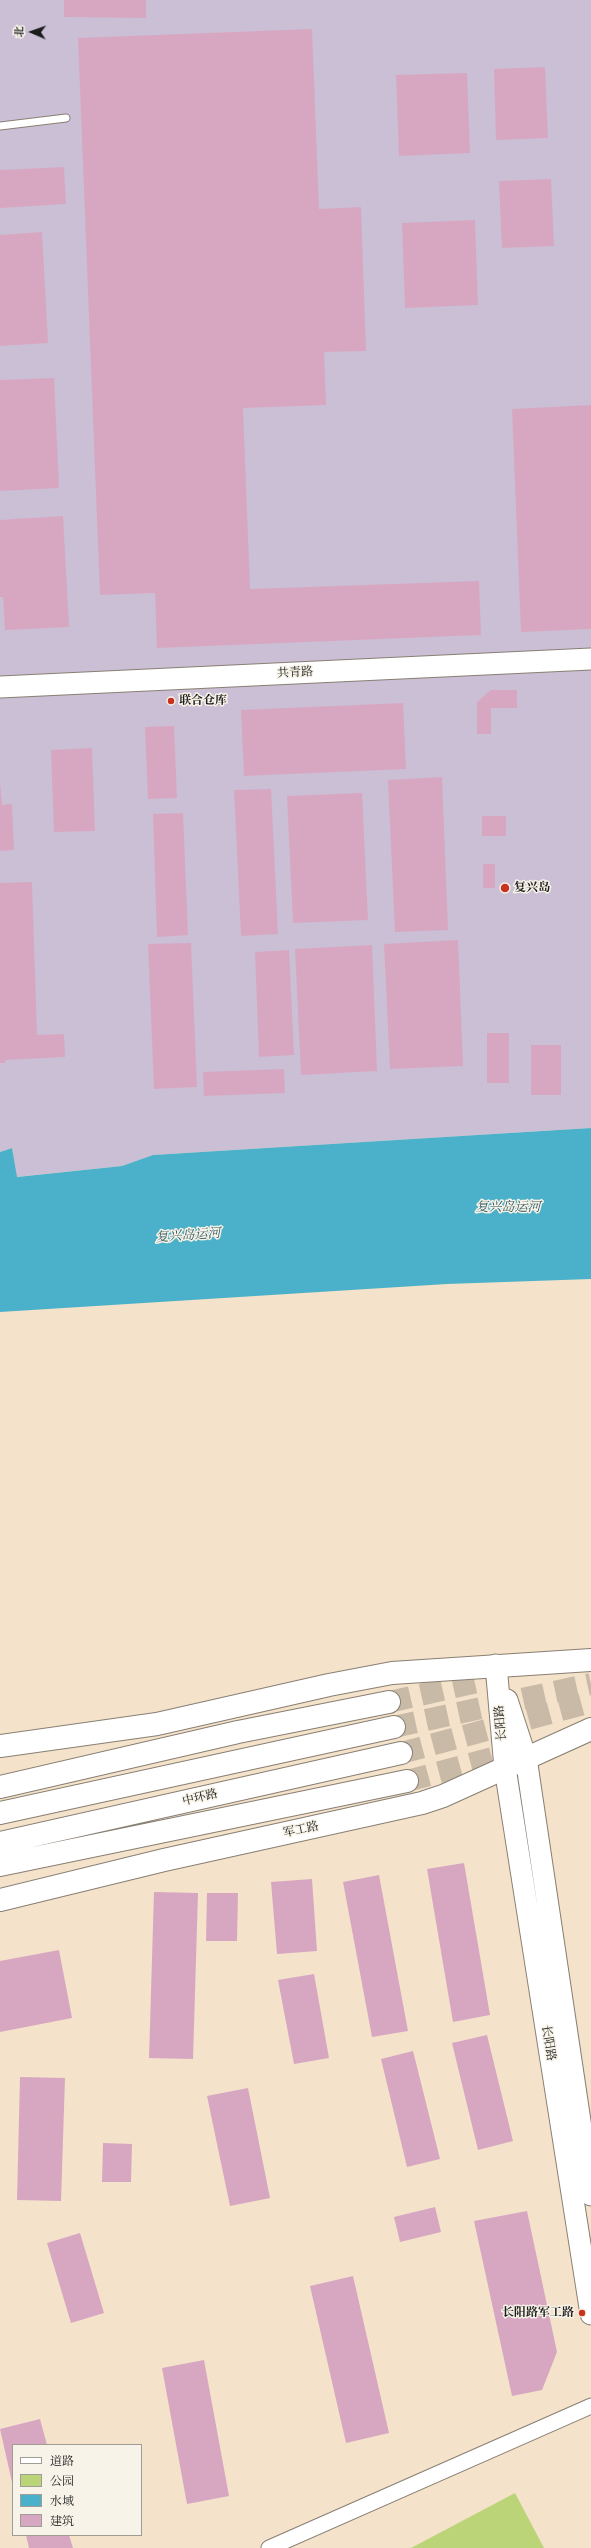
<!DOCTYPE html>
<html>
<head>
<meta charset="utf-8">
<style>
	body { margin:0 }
	#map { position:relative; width:591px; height:2548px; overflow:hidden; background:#f4e2ca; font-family:Alegreya,"Noto Serif SC",serif }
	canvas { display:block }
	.legend { position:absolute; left:12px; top:2444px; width:130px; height:92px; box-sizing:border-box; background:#f7f3e8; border:1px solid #9f9d96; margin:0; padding:5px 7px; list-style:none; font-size:12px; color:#1c1c1c }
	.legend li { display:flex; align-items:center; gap:8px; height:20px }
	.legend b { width:20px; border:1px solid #9f9d96 }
	.north { position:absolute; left:12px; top:12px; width:40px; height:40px; -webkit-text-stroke:3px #f7f3e8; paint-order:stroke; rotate:272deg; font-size:11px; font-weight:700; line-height:16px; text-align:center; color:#1c1c1c }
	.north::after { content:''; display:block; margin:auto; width:14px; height:18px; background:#1c1c1c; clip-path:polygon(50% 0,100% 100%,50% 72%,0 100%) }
</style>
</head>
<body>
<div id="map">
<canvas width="591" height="2548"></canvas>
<ul class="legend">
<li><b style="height:5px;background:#fff"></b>道路</li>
<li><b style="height:11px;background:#bcd478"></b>公园</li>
<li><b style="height:11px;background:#4bb1ca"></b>水域</li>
<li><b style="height:11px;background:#d7a7c2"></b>建筑</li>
</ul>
<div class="north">北</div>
</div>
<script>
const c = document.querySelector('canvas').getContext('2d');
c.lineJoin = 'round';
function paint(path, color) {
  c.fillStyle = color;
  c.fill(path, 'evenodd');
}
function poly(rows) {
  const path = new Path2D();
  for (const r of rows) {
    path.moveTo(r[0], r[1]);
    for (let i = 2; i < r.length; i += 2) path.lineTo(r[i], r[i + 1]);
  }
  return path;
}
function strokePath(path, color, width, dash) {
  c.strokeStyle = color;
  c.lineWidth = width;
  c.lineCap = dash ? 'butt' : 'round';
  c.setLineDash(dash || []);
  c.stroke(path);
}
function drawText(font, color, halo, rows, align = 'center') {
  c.font = font + ' Alegreya,"Noto Serif SC",serif';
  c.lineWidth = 3;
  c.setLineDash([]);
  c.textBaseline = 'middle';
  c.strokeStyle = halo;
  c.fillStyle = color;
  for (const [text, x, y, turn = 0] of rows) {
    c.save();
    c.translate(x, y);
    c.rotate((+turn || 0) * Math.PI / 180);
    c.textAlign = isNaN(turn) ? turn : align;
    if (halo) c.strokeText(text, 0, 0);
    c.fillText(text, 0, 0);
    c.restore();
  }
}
paint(poly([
	[0,0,591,0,591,1128,153,1155,122,1166,16,1177,12,1148,0,1152]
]), '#cbbfd5');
paint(poly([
	[515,2493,544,2548,411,2548]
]), '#bcd478');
paint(poly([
	[591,1128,591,1279,447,1284,0,1312,0,1152,12,1148,17,1177,122,1166,153,1155]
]), '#4bb1ca');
paint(poly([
	[64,0,146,0,146,18,64,17],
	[312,29,319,209,361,207,366,351,324,352,326,405,243,408,250,589,479,581,481,635,157,648,155,593,100,595,78,38],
	[545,67,548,138,496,140,494,69],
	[467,73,470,153,399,156,396,75],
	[64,167,66,204,0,208,0,170],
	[551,179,554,246,502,248,499,181],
	[475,220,478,305,405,308,402,223],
	[42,232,48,343,0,346,0,235],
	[54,378,59,488,0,491,0,380],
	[591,405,591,629,521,632,512,409],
	[63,516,69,627,5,630,3,597,0,597,0,520],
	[491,690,517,690,517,708,491,708,491,734,477,734,477,702],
	[403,703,406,769,244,776,241,710],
	[174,726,177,798,148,799,145,727],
	[92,748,95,831,54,832,51,750],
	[442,777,448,930,395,932,388,780],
	[0,782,2,805,12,804,14,850,0,851],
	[271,789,278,934,241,936,234,790],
	[362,793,368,920,293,923,287,796],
	[183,813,188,935,157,937,153,814],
	[482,816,506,816,506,836,482,836],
	[483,864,495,864,495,888,483,888],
	[32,882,37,1035,64,1034,65,1057,5,1060,5,1063,0,1063,0,883],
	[458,940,463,1066,390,1069,384,944],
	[191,943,197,1087,154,1089,148,944],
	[372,945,377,1071,301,1075,295,949],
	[289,950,294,1055,259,1057,255,952],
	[487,1033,509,1033,509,1083,487,1083],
	[531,1045,561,1045,561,1095,531,1095],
	[284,1069,285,1093,204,1096,203,1072],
	[464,1863,490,2015,453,2022,427,1869],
	[379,1875,408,2031,372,2037,343,1882],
	[312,1879,317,1951,277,1954,271,1882],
	[154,1892,198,1893,193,2059,149,2058],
	[207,1893,238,1893,237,1941,206,1941],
	[59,1950,72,2018,0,2032,0,1961],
	[314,1974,329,2058,294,2064,278,1980],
	[487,2035,513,2141,478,2150,452,2043],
	[413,2051,440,2159,407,2167,381,2059],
	[20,2077,65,2078,61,2201,17,2200],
	[248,2088,270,2198,230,2206,207,2096],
	[103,2143,132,2144,131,2182,102,2182],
	[435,2207,441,2232,400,2242,394,2217],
	[527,2211,557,2352,542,2390,512,2396,474,2221],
	[80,2233,104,2313,71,2323,47,2243],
	[353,2276,389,2433,346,2443,310,2286],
	[204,2360,229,2496,187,2504,162,2368],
	[40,2419,47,2445,13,2445,12,2482,0,2429],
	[26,2535,69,2535,73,2548,29,2548]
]), '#d7a7c2');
strokePath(poly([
	[389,1702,516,1673],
	[394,1727,591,1684],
	[401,1753,591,1702],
	[407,1781,522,1750]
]), '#c9baa7', 22, [22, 11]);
const lane = poly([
	[0,126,66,118]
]);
const street = poly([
	[269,2548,591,2406]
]);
const secondary = poly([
	[0,687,591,659],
	[496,1665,505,1768,591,2314],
	[507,1700,526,1758,591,2195]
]);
const primary = poly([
	[0,1746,157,1724,329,1685,392,1673,591,1660],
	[0,1900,164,1860,422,1803,443,1796,591,1729]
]);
const highway = poly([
	[0,1787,238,1732,389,1702],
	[0,1813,394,1727],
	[0,1843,401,1753],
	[0,1865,407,1781]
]);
strokePath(lane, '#887f73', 9);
strokePath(street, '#887f73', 17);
strokePath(secondary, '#887f73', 23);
strokePath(primary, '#887f73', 24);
strokePath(highway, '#887f73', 24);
strokePath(lane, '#fff', 7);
strokePath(street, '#fff', 15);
strokePath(secondary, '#fff', 21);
strokePath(primary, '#fff', 22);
strokePath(highway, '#fff', 22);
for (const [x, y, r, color] of [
	[171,701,4,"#c8321e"],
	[505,888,5,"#c8321e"],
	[582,2313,4,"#c8321e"]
]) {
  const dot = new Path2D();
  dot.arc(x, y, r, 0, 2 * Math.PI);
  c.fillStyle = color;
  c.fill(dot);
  strokePath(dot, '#f7f3e8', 1.5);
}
drawText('12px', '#1c1c1c', '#f7f3e8', [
	["共青路",295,673,-3],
	["长阳路",501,1723,-95],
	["中环路",200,1798,-13],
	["军工路",301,1830,-12],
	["长阳路",548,2043,81]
]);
drawText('bold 12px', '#1c1c1c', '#f7f3e8', [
	["联合仓库",179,701],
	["复兴岛",514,888],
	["长阳路军工路",574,2313,"right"]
], 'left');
drawText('italic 13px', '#2f5862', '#f7f3e8', [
	["复兴岛运河",508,1208],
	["复兴岛运河",188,1236,-4]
]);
</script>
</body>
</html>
